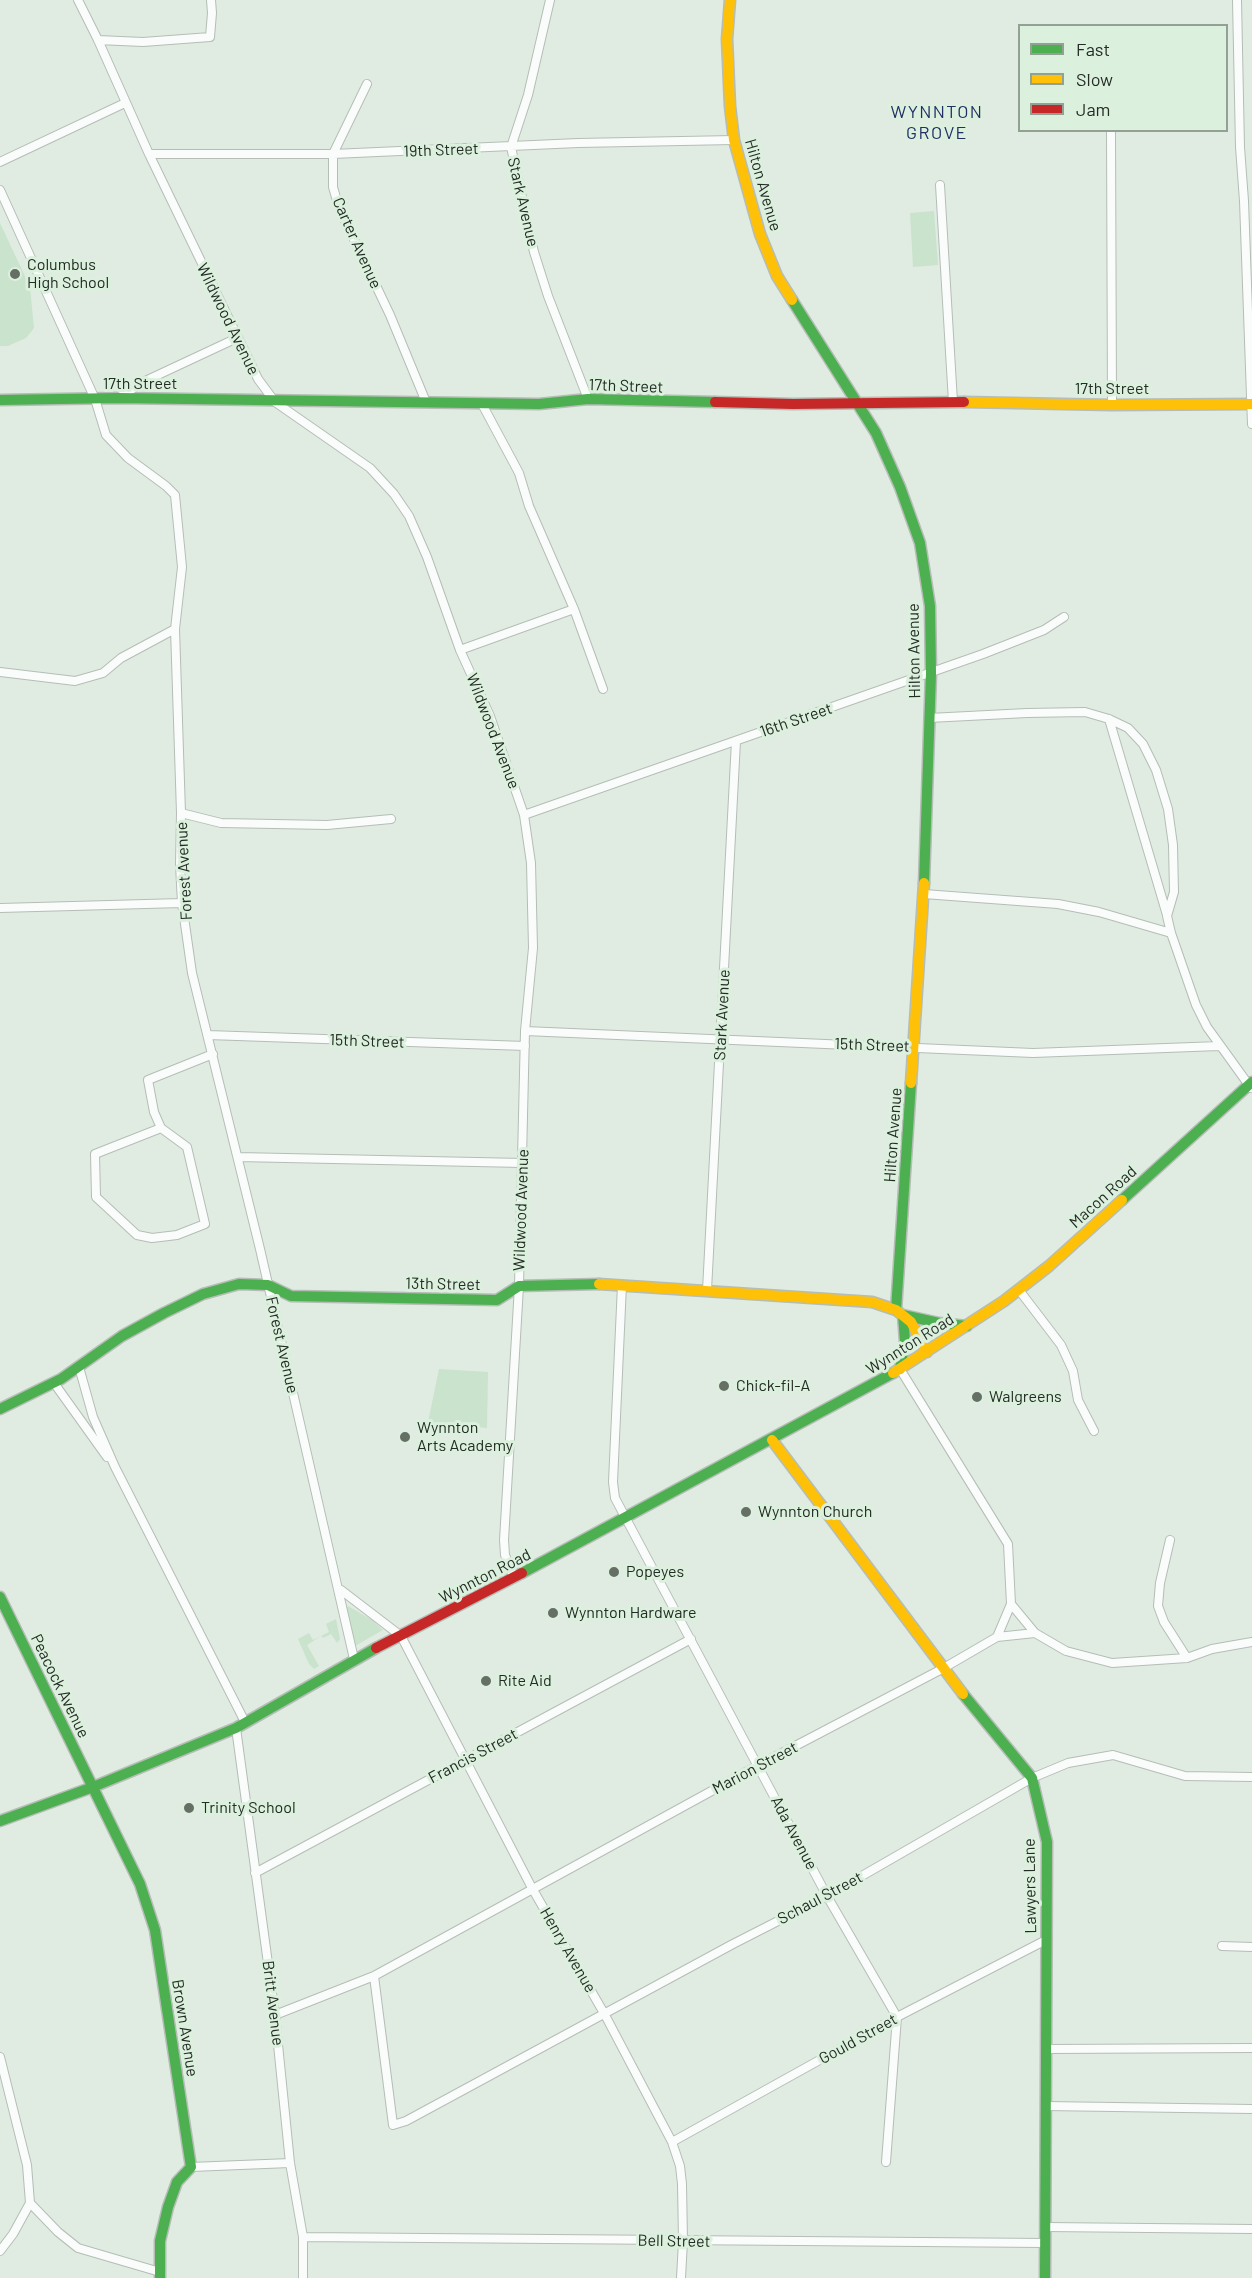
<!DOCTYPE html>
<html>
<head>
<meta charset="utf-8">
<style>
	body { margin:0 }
	#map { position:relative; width:1252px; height:2278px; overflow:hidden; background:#e0ece2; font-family:Barlow,sans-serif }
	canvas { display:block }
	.legend { position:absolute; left:1018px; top:24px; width:210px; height:108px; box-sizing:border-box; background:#dcf0de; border:2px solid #92a194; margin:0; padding:8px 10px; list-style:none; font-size:18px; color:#232b24 }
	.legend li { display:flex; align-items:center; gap:12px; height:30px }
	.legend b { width:30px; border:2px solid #92a194 }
</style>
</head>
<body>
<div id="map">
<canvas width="1252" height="2278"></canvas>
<ul class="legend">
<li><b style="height:8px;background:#4caf50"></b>Fast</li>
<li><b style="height:8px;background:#ffc107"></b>Slow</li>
<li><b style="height:8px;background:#c62828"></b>Jam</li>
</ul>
</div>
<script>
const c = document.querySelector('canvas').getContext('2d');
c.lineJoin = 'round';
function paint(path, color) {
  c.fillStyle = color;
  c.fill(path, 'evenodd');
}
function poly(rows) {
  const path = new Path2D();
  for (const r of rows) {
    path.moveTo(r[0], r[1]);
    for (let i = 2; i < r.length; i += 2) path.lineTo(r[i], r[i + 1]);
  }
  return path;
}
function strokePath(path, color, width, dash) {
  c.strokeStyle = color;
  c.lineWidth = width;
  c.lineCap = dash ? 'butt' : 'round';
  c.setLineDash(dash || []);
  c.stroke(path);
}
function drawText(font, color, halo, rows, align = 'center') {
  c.font = font + ' Barlow,sans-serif';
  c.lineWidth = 6;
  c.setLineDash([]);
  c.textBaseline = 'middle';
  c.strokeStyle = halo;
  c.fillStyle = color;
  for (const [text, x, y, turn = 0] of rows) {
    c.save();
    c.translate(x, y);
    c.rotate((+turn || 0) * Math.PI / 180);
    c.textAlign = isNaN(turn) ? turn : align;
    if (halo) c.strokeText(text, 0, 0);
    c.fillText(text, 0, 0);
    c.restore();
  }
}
paint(poly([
	[934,211,938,265,913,267,910,213],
	[0,223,30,287,34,328,26,338,8,346,0,346],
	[439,1369,488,1372,487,1428,428,1422],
	[348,1606,372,1620,383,1630,355,1646,346,1607],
	[336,1619,340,1639,337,1643,331,1634,323,1638,321,1636,307,1645,319,1666,314,1669,309,1664,298,1639,309,1633,313,1640,329,1632,326,1624]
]), '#c9e3cd');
const street = poly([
	[78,0,98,40,149,154,258,379,275,402,370,468,394,494,409,516,427,557,460,650,490,716,524,815,531,863,533,948,525,1031,519,1286,504,1540,505,1555,514,1578],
	[550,0,528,95,511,147,534,252,548,296,588,399],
	[1237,0,1240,147,1244,201,1252,424],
	[98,40,143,42,210,37,212,13,211,0],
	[367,84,333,154,333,187,339,208,390,315,426,402],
	[1111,130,1112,405],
	[149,154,333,154,578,143,734,140],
	[0,162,125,103],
	[940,185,953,402],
	[0,190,95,399,106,435,128,458,166,486,175,495,182,567,175,629,181,813,180,865,182,903,192,973,260,1249,354,1659],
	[118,398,145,381,237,338],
	[482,404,519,473,529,506,574,609,603,689],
	[460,650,574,609],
	[0,672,75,681,103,673,121,658,175,629],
	[929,718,1027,713,1085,712,1109,719,1128,728,1143,744,1156,770,1168,809,1173,845,1174,892,1167,916,1171,933,1196,1005,1207,1027,1251,1088],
	[1109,719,1167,915],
	[181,813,221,823,327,825,391,819],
	[524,815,983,654,1044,630,1064,617],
	[924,894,1058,904,1099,912,1171,933],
	[0,908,182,903],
	[525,1031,1033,1053,1219,1046],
	[208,1035,525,1046],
	[161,1128,187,1147,205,1224,177,1235,152,1238,137,1235,96,1197,95,1154,161,1128],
	[161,1128,154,1112,148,1080,213,1054],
	[238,1157,523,1163],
	[622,1285,613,1482,615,1498,827,1896,897,2017,886,2162],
	[707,1290,736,741],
	[1019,1290,1061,1345,1073,1371,1078,1400,1094,1431],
	[79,1367,93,1417,115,1467,245,1722],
	[900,1369,1008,1544,1011,1604,997,1637],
	[54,1383,107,1457],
	[1170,1540,1160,1583,1158,1606,1164,1622,1187,1658],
	[341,1590,401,1636,532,1888,605,2015,672,2142,680,2166,682,2184,683,2241,681,2278],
	[1011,1604,1035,1633],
	[236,1728,275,2015,290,2163,303,2237,303,2278],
	[255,1873,691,1639],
	[1222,1946,1252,1947],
	[374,1976,393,2125,406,2121,733,1944,827,1896,1032,1778,1068,1763,1113,1755,1185,1776,1252,1777],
	[275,2015,374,1976,759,1765,942,1669,997,1637,1035,1633,1066,1651,1112,1663,1187,1658,1212,1649,1252,1642],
	[1046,2049,1252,2048],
	[0,2057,27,2165,30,2203,13,2234,0,2251],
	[1045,2106,1252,2109],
	[672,2142,897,2017,1046,1940],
	[191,2167,290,2163],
	[30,2203,58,2232,78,2248,160,2272],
	[1045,2227,1252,2229],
	[303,2237,1045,2243]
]);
const fast = poly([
	[792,300,876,433,900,487,920,543,930,606,931,673,924,883],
	[0,400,118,398,539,404,588,399,715,402],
	[1122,1200,1252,1082],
	[896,1310,911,1083],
	[900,1369,905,1341,903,1315,939,1323,967,1326],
	[0,1409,61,1379,122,1336,164,1313,203,1294,239,1284,268,1285,291,1296,497,1300,519,1286,599,1284],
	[522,1573,893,1373],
	[0,1597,140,1884,155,1930,191,2167,177,2182,168,2207,160,2241,160,2278],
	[963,1694,1032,1778,1047,1842,1045,2278],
	[0,1821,93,1787,236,1728,376,1648]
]);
const slow = poly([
	[730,0,727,39,730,106,734,140,760,234,777,276,792,300],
	[964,402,1112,405,1252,404],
	[911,1083,924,883],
	[599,1284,872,1302,896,1310,911,1322,927,1352],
	[893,1373,1004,1301,1049,1266,1122,1200],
	[772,1440,963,1694]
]);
const jam = poly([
	[715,402,793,404,964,402],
	[376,1648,522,1573]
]);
strokePath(street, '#b5bdb6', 10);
strokePath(fast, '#b5bdb6', 13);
strokePath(slow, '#b5bdb6', 13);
strokePath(jam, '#b5bdb6', 13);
strokePath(street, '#fafcfb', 8);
strokePath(fast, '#4caf50', 10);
strokePath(slow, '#ffc107', 10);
strokePath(jam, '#c62828', 10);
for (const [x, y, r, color] of [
	[15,274,6,"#656f66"],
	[724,1386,6,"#656f66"],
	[977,1397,6,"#656f66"],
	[405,1437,6,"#656f66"],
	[746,1512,6,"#656f66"],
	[614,1572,6,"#656f66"],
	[553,1613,6,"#656f66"],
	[486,1681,6,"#656f66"],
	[189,1808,6,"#656f66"]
]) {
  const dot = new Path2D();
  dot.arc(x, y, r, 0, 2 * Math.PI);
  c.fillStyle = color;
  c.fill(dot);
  strokePath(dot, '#dcf0de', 2);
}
drawText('16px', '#232b24', '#dcf0de', [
	["19th Street",441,150,-2],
	["Hilton Avenue",763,185,74],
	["Stark Avenue",523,202,77],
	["Carter Avenue",357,243,66],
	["Wildwood Avenue",228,319,64],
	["17th Street",140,384],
	["17th Street",626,386,2],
	["17th Street",1112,389],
	["Hilton Avenue",914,651,-91],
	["16th Street",796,720,-19],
	["Wildwood Avenue",493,731,69],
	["Forest Avenue",184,871,-93],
	["Stark Avenue",722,1015,-87],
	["15th Street",367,1041,2],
	["15th Street",872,1045,2],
	["Hilton Avenue",893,1135,-86],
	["Macon Road",1103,1197,-42],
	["Wildwood Avenue",521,1210,-88],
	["13th Street",443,1284,1],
	["Wynnton Road",910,1344,-32],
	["Forest Avenue",282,1345,77],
	["Wynnton Road",485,1576,-27],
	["Peacock Avenue",60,1686,64],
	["Francis Street",473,1756,-28],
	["Marion Street",755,1768,-28],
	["Ada Avenue",794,1833,62],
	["Lawyers Lane",1030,1886,-91],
	["Schaul Street",820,1898,-28],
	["Henry Avenue",568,1950,60],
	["Britt Avenue",273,2003,83],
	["Brown Avenue",185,2028,81],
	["Gould Street",858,2039,-29],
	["Bell Street",674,2241,1]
]);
drawText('16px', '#232b24', '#dcf0de', [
	["Columbus",27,265],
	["High School",27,283],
	["Chick-fil-A",736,1386],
	["Walgreens",989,1397],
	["Wynnton",417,1428],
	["Arts Academy",417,1446],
	["Wynnton Church",758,1512],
	["Popeyes",626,1572],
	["Wynnton Hardware",565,1613],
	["Rite Aid",498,1681],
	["Trinity School",201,1808]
], 'left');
c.letterSpacing = '1.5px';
drawText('18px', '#242d66', '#dcf0de', [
	["WYNNTON",937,112],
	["GROVE",937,133]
]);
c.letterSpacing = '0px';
</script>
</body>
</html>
